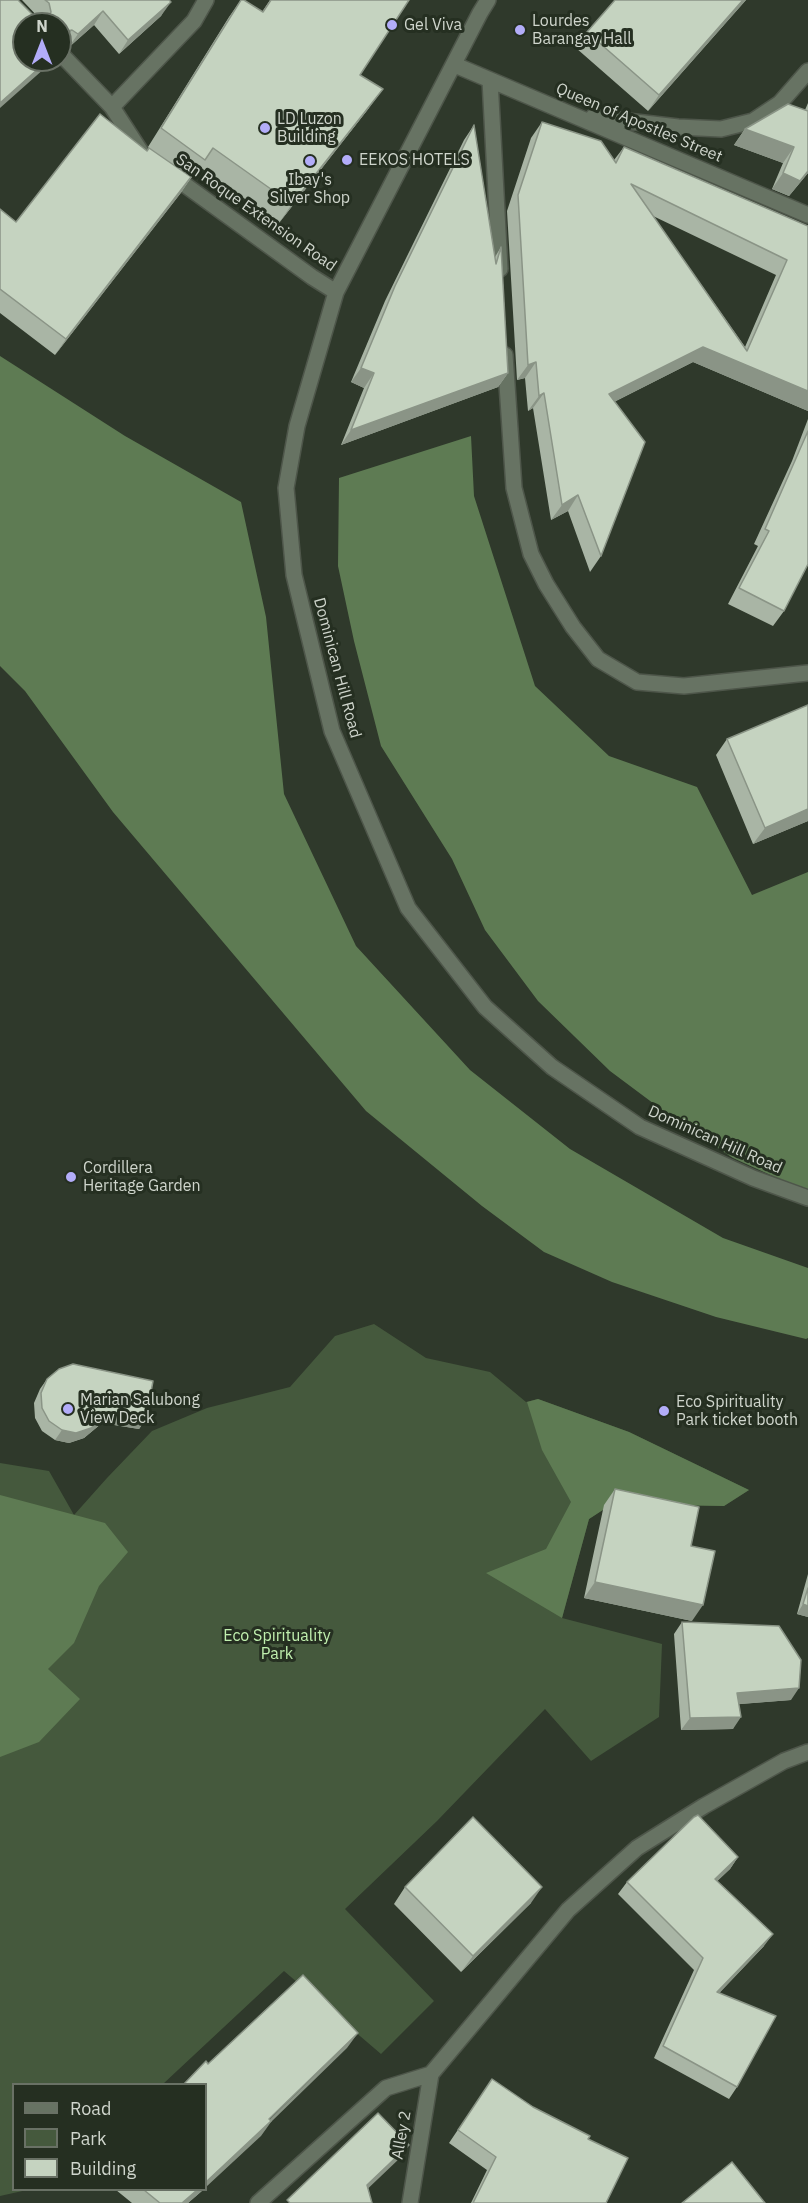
<!DOCTYPE html>
<html>
<head>
<meta charset="utf-8">
<style>
	body { margin:0 }
	#map { position:relative; width:808px; height:2203px; overflow:hidden; background:#2f392b; font-family:"IBM Plex Sans",sans-serif }
	canvas { display:block }
	.legend { position:absolute; left:12px; top:2083px; width:195px; height:108px; box-sizing:border-box; background:#252f21; border:2px solid #697165; margin:0; padding:8px 10px; list-style:none; font-size:18px; color:#cfd5cc }
	.legend li { display:flex; align-items:center; gap:12px; height:30px }
	.legend b { width:30px; border:2px solid #697165 }
	.north { position:absolute; left:12px; top:12px; width:60px; height:60px; box-sizing:border-box; background:#252f21; border:2px solid #697165; border-radius:50%; rotate:0deg; font-size:16px; font-weight:700; line-height:24px; text-align:center; color:#cfd5cc }
	.north::after { content:''; display:block; margin:auto; width:21px; height:27px; background:#b3adf9; clip-path:polygon(50% 0,100% 100%,50% 72%,0 100%) }
</style>
</head>
<body>
<div id="map">
<canvas width="808" height="2203"></canvas>
<ul class="legend">
<li><b style="height:8px;background:#677363"></b>Road</li>
<li><b style="height:16px;background:#45593d"></b>Park</li>
<li><b style="height:16px;background:#c5d3c0"></b>Building</li>
</ul>
<div class="north">N</div>
</div>
<script>
const c = document.querySelector('canvas').getContext('2d');
c.lineJoin = 'round';
function paint(path, color) {
  c.fillStyle = color;
  c.fill(path, 'evenodd');
}
function poly(rows) {
  const path = new Path2D();
  for (const r of rows) {
    path.moveTo(r[0], r[1]);
    for (let i = 2; i < r.length; i += 2) path.lineTo(r[i], r[i + 1]);
  }
  return path;
}
function strokePath(path, color, width, dash) {
  c.strokeStyle = color;
  c.lineWidth = width;
  c.lineCap = dash ? 'butt' : 'round';
  c.setLineDash(dash || []);
  c.stroke(path);
}
function drawText(font, color, halo, rows, align = 'center') {
  c.font = font + ' "IBM Plex Sans",sans-serif';
  c.lineWidth = 6;
  c.setLineDash([]);
  c.textBaseline = 'middle';
  c.strokeStyle = halo;
  c.fillStyle = color;
  for (const [text, x, y, turn = 0] of rows) {
    c.save();
    c.translate(x, y);
    c.rotate((+turn || 0) * Math.PI / 180);
    c.textAlign = isNaN(turn) ? turn : align;
    if (halo) c.strokeText(text, 0, 0);
    c.fillText(text, 0, 0);
    c.restore();
  }
}
paint(poly([
	[374,1324,426,1358,490,1372,526,1402,538,1399,629,1432,749,1490,724,1506,612,1504,589,1519,562,1618,662,1644,659,1717,591,1761,545,1709,437,1821,345,1909,434,2001,381,2054,284,1971,163,2084,14,2084,14,2190,27,2190,0,2196,0,1463,49,1471,74,1515,107,1478,152,1431,207,1408,290,1387,335,1336]
]), '#45593d');
paint(poly([
	[0,356,125,436,241,502,266,617,284,794,356,946,470,1070,570,1149,723,1238,808,1268,808,1338,806,1339,716,1317,612,1282,544,1252,482,1206,366,1111,113,812,25,691,0,666],
	[471,436,474,496,535,686,609,756,697,787,752,895,808,872,808,1190,788,1183,733,1158,681,1124,610,1071,538,1001,485,930,452,859,381,746,354,641,338,566,339,478],
	[538,1399,629,1432,749,1490,724,1506,612,1504,589,1519,562,1618,486,1573,546,1549,571,1502,542,1450,527,1402],
	[0,1495,105,1523,128,1552,99,1586,74,1643,48,1669,80,1699,39,1742,0,1757]
]), '#5e7b53');
const minor = poly([
	[488,0,480,13,336,292,297,426,286,488,294,575,332,731,408,908,485,1007,552,1067,640,1127,753,1178,808,1198],
	[60,53,112,107,143,155],
	[455,65,808,215],
	[490,80,500,269],
	[112,107,194,21,206,0],
	[593,117,678,127,721,129,753,121,780,103,808,71],
	[170,174,312,277,336,292],
	[505,355,514,488,531,554,546,584,573,627,598,659,637,682,684,686,808,673],
	[258,2203,386,2088,431,2074,568,1910,637,1848,704,1806,784,1761,808,1752],
	[410,2203,431,2074]
]);
strokePath(minor, '#4e564a', 18);
strokePath(minor, '#677363', 15);
paint(poly([
	[22,0,169,0,161,16,119,54,94,25,68,48,62,44,63,47,60,51,60,24,24,24,35,17,39,18],
	[241,0,262,12,270,0,409,0,360,75,369,108,279,223,200,167,191,178,180,194,55,355,0,313,0,209,16,222,147,151,149,148,148,147,229,17],
	[615,0,746,0,648,111,576,48,587,32],
	[808,103,808,173,789,196,772,189,783,163,734,145,745,129,805,110],
	[542,122,614,160,624,147,808,226,808,411,693,362,614,402,601,556,590,572,568,511,551,520,533,408,528,411,525,378,517,380,507,211,531,138],
	[653,216,776,275,745,347],
	[474,125,495,257,501,247,508,373,498,387,341,445,364,388,351,382,385,301,464,140],
	[808,419,808,564,784,611,773,626,728,604,758,546,754,544,792,461],
	[727,739,808,821,753,844,716,755],
	[47,1379,146,1419,139,1429,102,1423,84,1438,69,1443,55,1440,42,1431,35,1418,34,1403,40,1389],
	[615,1489,692,1621,584,1598,604,1505],
	[808,1574,808,1617,797,1614],
	[682,1622,791,1700,739,1704,733,1729,681,1730,674,1634],
	[738,1857,730,1869,717,1881,764,1946,720,1992,737,2087,729,2099,654,2058,694,1970,618,1894,627,1882],
	[405,1887,531,1903,461,1972,394,1904],
	[492,2079,533,2107,588,2139,606,2203,471,2203,487,2170,449,2143],
	[116,2190,203,2190,188,2203,132,2203]
]), '#a9b5a5');
paint(poly([
	[743,0,746,0,648,111,659,95],
	[171,2,161,16,119,54,128,40],
	[103,11,94,25,68,48,78,34],
	[72,30,62,44,60,44,60,37,63,32],
	[48,60,54,60,0,108,0,103],
	[383,89,369,108,279,223,292,204],
	[745,129,794,147,783,163,734,145],
	[808,171,808,173,789,196,772,189,783,173],
	[191,177,180,194,55,355,66,339],
	[703,347,808,391,808,411,693,362,598,410,609,394],
	[536,362,525,378,517,380,528,365],
	[361,368,374,373,364,388,351,382],
	[508,373,498,387,341,445,351,430],
	[544,393,533,408,528,411,539,396],
	[578,495,568,511,551,520,562,505],
	[808,809,808,821,753,844,765,828],
	[109,1413,146,1419,139,1429,102,1423,84,1438,69,1443,55,1440,62,1430],
	[595,1582,703,1605,692,1621,584,1598],
	[803,1604,808,1606,808,1617,797,1614],
	[799,1688,791,1700,729,1705,737,1693],
	[741,1717,733,1729,681,1730,690,1718],
	[738,1857,730,1869,707,1891,715,1879],
	[542,1887,531,1903,461,1972,473,1956],
	[773,1934,764,1946,709,2004,717,1992],
	[358,2033,347,2048,271,2122,261,2136,206,2187,206,2182],
	[409,2145,400,2158,357,2199,367,2185],
	[197,2190,203,2190,188,2203,182,2203]
]), '#8a9486');
const building = poly([
	[0,0,18,0,35,17,44,20,48,17,51,12,49,3,45,0,169,0,171,2,128,40,103,11,78,34,72,30,63,32,60,41,63,47,60,50,60,24,24,24,24,60,48,60,0,103,0,0],
	[241,0,244,0,263,12,271,0,409,0,360,75,383,89,292,204,213,148,205,160,161,128,241,0],
	[615,0,743,0,659,95,587,32,615,0],
	[788,104,808,111,808,171,800,181,783,173,794,147,745,129,788,104],
	[100,114,147,151,149,148,191,177,66,339,0,289,0,209,16,222,100,114],
	[542,122,601,141,616,163,624,147,808,226,808,391,703,347,609,394,645,442,601,556,578,495,562,505,544,393,539,396,536,362,528,365,518,195,542,122],
	[631,184,787,260,747,351,631,184],
	[474,125,496,264,501,247,508,373,351,430,374,373,361,368,395,286,474,125],
	[808,431,808,564,784,611,739,588,769,531,765,529,808,431],
	[808,705,808,809,765,828,727,739,808,705],
	[73,1364,153,1381,146,1419,109,1413,91,1428,76,1433,62,1430,49,1421,42,1408,41,1393,47,1379,59,1369,73,1364],
	[615,1489,699,1507,691,1546,715,1551,703,1605,595,1582,615,1489],
	[808,1588,808,1606,803,1604,808,1588],
	[682,1622,779,1626,801,1660,799,1688,737,1693,741,1717,690,1718,682,1622],
	[698,1815,738,1857,715,1879,773,1934,717,1992,776,2016,737,2087,663,2046,703,1958,627,1882,694,1817,698,1815],
	[473,1817,542,1887,473,1956,405,1887,473,1817],
	[303,1975,358,2033,269,2119,271,2121,206,2182,206,2085,183,2085,206,2061,208,2064,303,1975],
	[492,2079,533,2107,590,2136,588,2139,628,2158,606,2203,473,2203,496,2157,458,2130,492,2079],
	[378,2113,409,2145,367,2185,372,2203,290,2203,287,2200,378,2113],
	[732,2162,765,2203,682,2203,732,2162],
	[144,2190,197,2190,182,2203,160,2203,144,2190]
]);
paint(building, '#c5d3c0');
strokePath(building, '#8a9486', 1.5);
for (const [x, y, r, color] of [
	[392,25,6,"#b3adf9"],
	[520,30,6,"#b3adf9"],
	[265,128,6,"#b3adf9"],
	[347,160,6,"#b3adf9"],
	[310,161,6,"#b3adf9"],
	[71,1177,6,"#b3adf9"],
	[68,1409,6,"#b3adf9"],
	[664,1411,6,"#b3adf9"]
]) {
  const dot = new Path2D();
  dot.arc(x, y, r, 0, 2 * Math.PI);
  c.fillStyle = color;
  c.fill(dot);
  strokePath(dot, '#252f21', 2);
}
drawText('16px', '#cfd5cc', '#252f21', [
	["Lourdes",532,21],
	["Barangay Hall",532,39],
	["Gel Viva",404,25],
	["LD Luzon",277,119],
	["Building",277,137],
	["EEKOS HOTELS",359,160],
	["Ibay's",310,180,"center"],
	["Silver Shop",310,198,"center"],
	["Cordillera",83,1168],
	["Heritage Garden",83,1186],
	["Marian Salubong",80,1400],
	["View Deck",80,1418],
	["Eco Spirituality",676,1402],
	["Park ticket booth",676,1420]
], 'left');
drawText('16px', '#cfd5cc', '#252f21', [
	["Queen of Apostles Street",639,123,23],
	["San Roque Extension Road",256,213,35],
	["Dominican Hill Road",337,668,75],
	["Dominican Hill Road",715,1140,24],
	["Alley 2",402,2135,-80]
]);
drawText('16px', '#c0efae', '#252f21', [
	["Eco Spirituality",277,1636],
	["Park",277,1654]
]);
</script>
</body>
</html>
